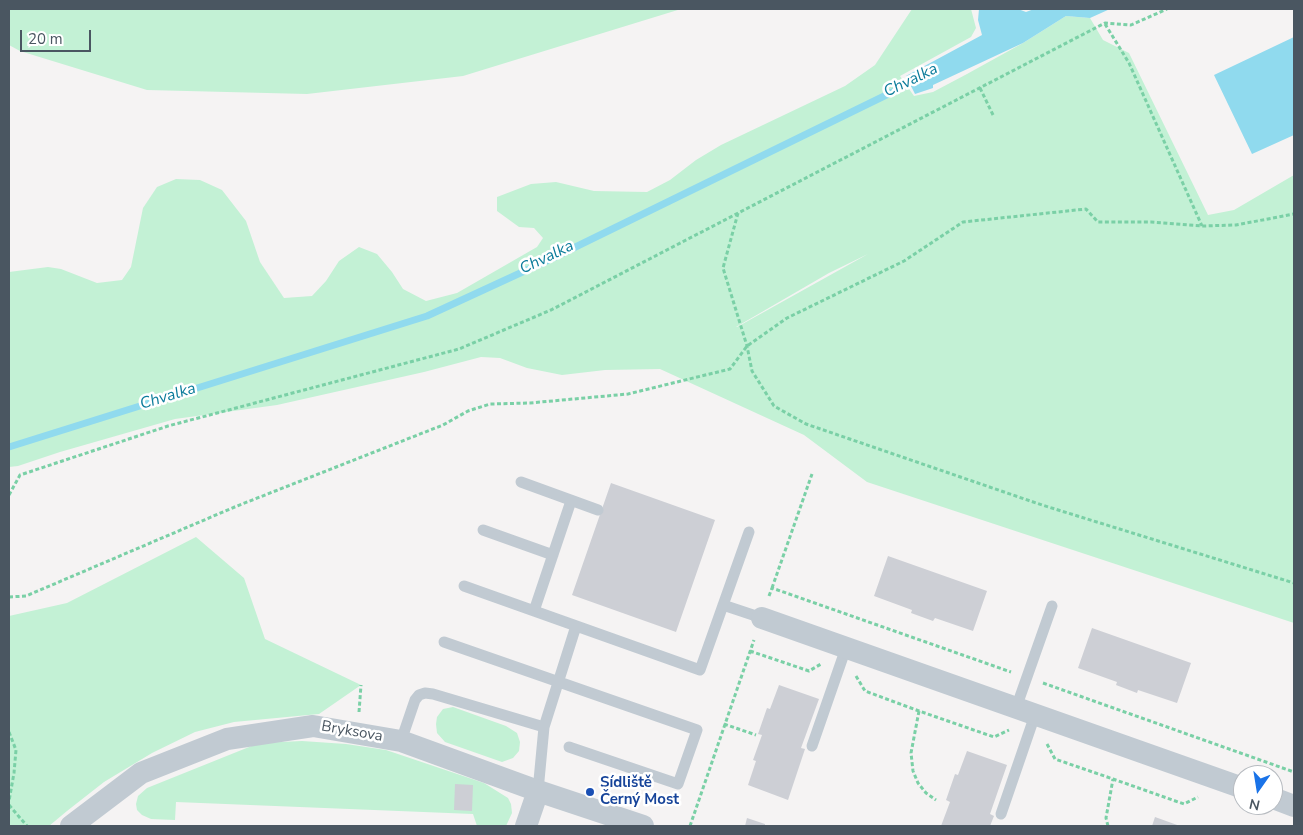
<!DOCTYPE html>
<html>
<head>
<meta charset="utf-8">
<style>
	body { margin:0 }
	#map { position:relative; width:1303px; height:835px; overflow:hidden; background:#f5f3f3; font-family:"Nunito Sans",sans-serif }
	canvas { display:block }
	.frame { position:absolute; inset:0; border:10px solid #4a5661; pointer-events:none }
	.north { position:absolute; left:1233px; top:765px; width:50px; height:50px; box-sizing:border-box; background:#fff; border:1px solid #b7bbc0; border-radius:50%; rotate:193deg; font-size:14px; font-weight:700; line-height:20px; text-align:center; color:#4a5661 }
	.north::after { content:''; display:block; margin:auto; width:18px; height:22px; background:#1a73e8; clip-path:polygon(50% 0,100% 100%,50% 72%,0 100%) }
	.scale { position:absolute; left:20px; top:30px; width:71px; height:22px; box-sizing:border-box; border:2px solid #4a5661; border-top:0; padding-left:6px; font-size:15px; line-height:18px; white-space:nowrap; color:#4a5661; -webkit-text-stroke:4px #fff; paint-order:stroke }
</style>
</head>
<body>
<div id="map">
<canvas width="1303" height="835"></canvas>
<div class="frame"></div>
<div class="north">N</div>
<div class="scale">20 m</div>
</div>
<script>
const c = document.querySelector('canvas').getContext('2d');
c.lineJoin = 'round';
function paint(path, color) {
  c.fillStyle = color;
  c.fill(path, 'evenodd');
}
function poly(rows) {
  const path = new Path2D();
  for (const r of rows) {
    path.moveTo(r[0], r[1]);
    for (let i = 2; i < r.length; i += 2) path.lineTo(r[i], r[i + 1]);
  }
  return path;
}
function strokePath(path, color, width, dash) {
  c.strokeStyle = color;
  c.lineWidth = width;
  c.lineCap = dash ? 'butt' : 'round';
  c.setLineDash(dash || []);
  c.stroke(path);
}
function drawText(font, color, halo, rows, align = 'center') {
  c.font = font + ' "Nunito Sans",sans-serif';
  c.lineWidth = 5;
  c.setLineDash([]);
  c.textBaseline = 'middle';
  c.strokeStyle = halo;
  c.fillStyle = color;
  for (const [text, x, y, turn = 0] of rows) {
    c.save();
    c.translate(x, y);
    c.rotate((+turn || 0) * Math.PI / 180);
    c.textAlign = isNaN(turn) ? turn : align;
    if (halo) c.strokeText(text, 0, 0);
    c.fillText(text, 0, 0);
    c.restore();
  }
}
paint(poly([
	[9,9,681,9,463,76,307,94,147,90,20,51,9,45],
	[912,9,971,9,976,28,971,37,900,76,914,96,933,92,967,74,1023,43,1066,16,1090,18,1103,40,1129,53,1208,215,1234,210,1294,175,1294,623,867,482,804,435,660,369,605,370,562,375,527,368,500,358,481,357,424,372,277,405,175,419,60,452,18,466,9,467,9,272,48,267,61,269,97,283,122,280,131,267,143,208,157,187,176,179,200,180,222,190,246,221,260,262,284,298,312,296,326,281,339,261,359,247,377,254,392,272,403,289,426,301,457,293,537,247,543,238,534,228,519,227,497,211,497,197,531,184,556,182,594,191,647,192,670,180,696,160,721,145,845,86,875,65],
	[868,254,737,327,736,327,829,273],
	[196,537,244,578,265,639,361,685,319,714,234,722,195,732,152,753,104,782,67,811,49,826,9,826,9,616,67,603],
	[453,707,506,726,517,733,520,742,519,751,513,758,502,762,445,742,437,733,436,724,437,717,443,709],
	[302,741,346,744,386,750,484,783,508,798,511,804,512,813,506,826,477,826,473,814,176,802,175,820,151,819,142,815,137,810,136,804,138,796,147,788,259,743]
]), '#c3f1d5');
paint(poly([
	[979,9,1018,9,1026,12,1034,9,1110,9,1090,18,1066,16,1023,43,933,85,933,88,915,94,906,76,982,35,978,20],
	[1294,37,1294,135,1252,154,1214,75]
]), '#90daee');
strokePath(poly([
	[9,447,427,316,555,257,917,80]
]), '#90daee', 7);
paint(poly([
	[611,483,715,520,676,632,572,595],
	[888,556,987,591,973,631,935,618,933,621,911,613,912,610,874,596],
	[1092,628,1191,663,1177,703,1138,690,1137,693,1116,685,1117,682,1078,668],
	[779,685,819,699,801,748,805,749,788,800,748,785,756,761,753,760,762,735,758,734,767,708,770,709],
	[967,751,1007,765,990,814,994,816,990,826,941,826,950,802,946,800,955,774,958,775],
	[455,784,473,785,472,811,454,810],
	[1155,817,1180,826,1152,826],
	[747,818,765,824,765,826,745,826]
]), '#cdcfd5');
strokePath(poly([
	[1105,24,1129,63,1202,226],
	[980,88,994,117],
	[738,213,723,268,747,346,752,371,774,406,806,424,1042,505,1294,583],
	[9,495,20,475,168,426,459,349,551,310,1105,23,1131,25,1167,9],
	[772,588,812,474],
	[769,596,772,588,1011,672],
	[9,597,26,596,237,506,443,425,468,411,490,404,530,403,628,394,730,369,747,346,787,318,904,261,963,222,1086,209,1098,222,1151,222,1202,226,1236,225,1294,214],
	[750,651,809,671,821,664],
	[856,676,865,691,919,711,994,737,1009,730],
	[1043,683,1294,772],
	[919,711,911,753,913,771,918,783,926,793,936,800],
	[359,712,361,685],
	[724,724,756,735],
	[9,732,16,750,14,773,9,801],
	[1047,744,1055,759,1113,779,1184,804,1198,797],
	[9,805,27,826],
	[690,826,754,640],
	[1108,826,1106,818,1113,779]
]), '#7ad0a6', 3, [4, 2.5]);
strokePath(poly([
	[521,482,598,510],
	[483,530,553,555],
	[464,586,700,670,749,532],
	[723,605,762,618],
	[534,611,571,501],
	[444,642,697,730,678,784,569,747],
	[1016,708,1052,606],
	[401,741,415,700,419,695,425,693,433,694,544,727],
	[812,746,846,648],
	[538,791,544,727,576,626],
	[1001,814,1035,715]
]), '#c1cad2', 11);
strokePath(poly([
	[762,618,1243,788],
	[1273,798,1294,806],
	[71,826,141,773,227,739,313,726,401,741,538,791,643,826],
	[526,826,538,791]
]), '#c1cad2', 22);
for (const [x, y, r, color] of [
	[590,792,5,"#1a4fb4"]
]) {
  const dot = new Path2D();
  dot.arc(x, y, r, 0, 2 * Math.PI);
  c.fillStyle = color;
  c.fill(dot);
  strokePath(dot, '#fff', 2);
}
drawText('15px', '#4a5661', '#fff', [
	["Bryksova",352,732,10]
]);
drawText('bold 15px', '#164399', '#fff', [
	["Sídliště",600,783],
	["Černý Most",600,800]
], 'left');
drawText('italic 16px', '#0c7c9b', '#fff', [
	["Chvalka",911,81,-26],
	["Chvalka",547,258,-26],
	["Chvalka",168,397,-17]
]);
</script>
</body>
</html>
